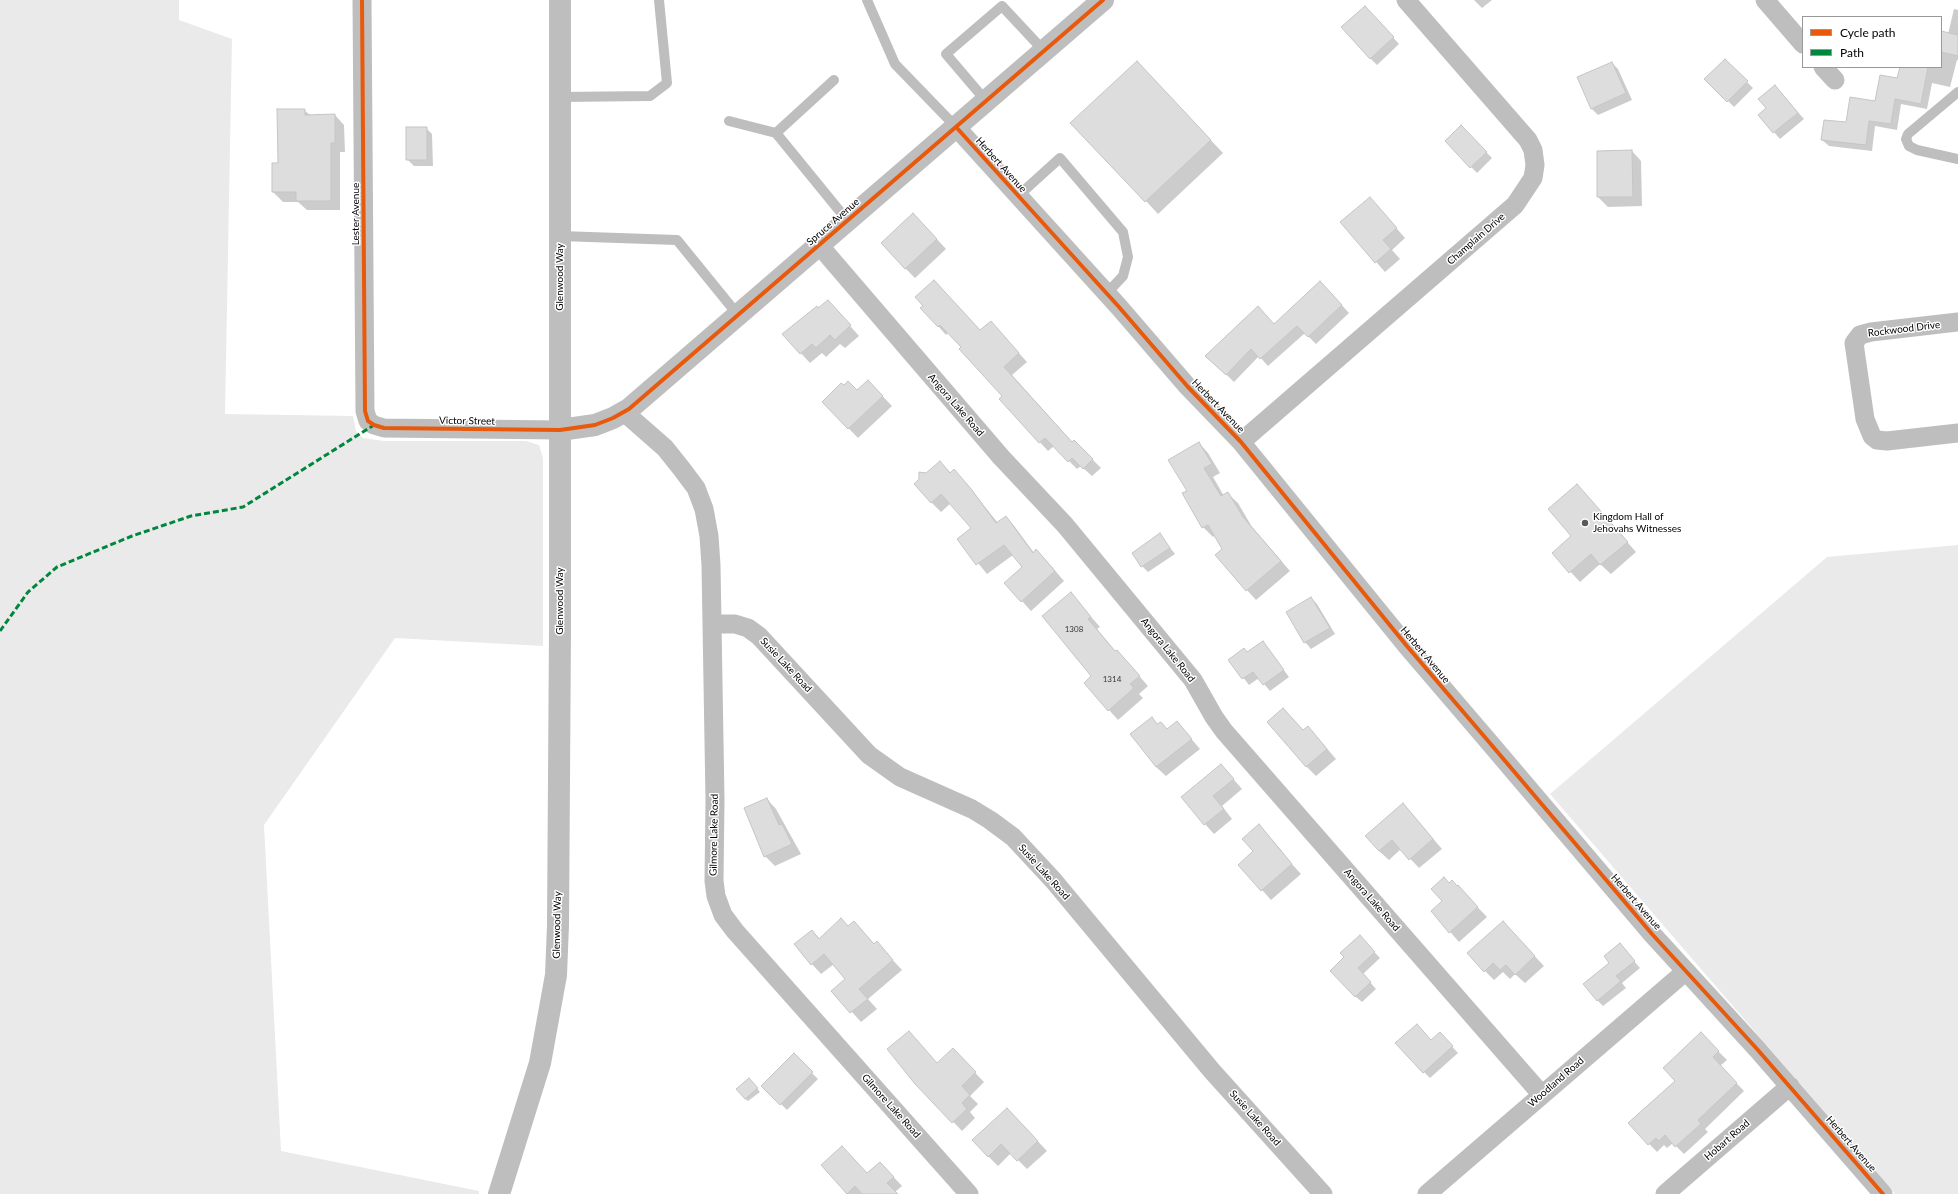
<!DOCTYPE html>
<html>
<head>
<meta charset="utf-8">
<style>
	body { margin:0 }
	#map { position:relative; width:1958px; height:1194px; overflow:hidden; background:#fff; font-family:Lato,sans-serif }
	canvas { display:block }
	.legend { position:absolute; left:1802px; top:16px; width:140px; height:52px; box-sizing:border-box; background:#fff; border:1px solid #999; margin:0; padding:5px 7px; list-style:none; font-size:12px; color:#000 }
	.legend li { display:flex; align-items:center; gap:8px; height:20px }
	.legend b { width:20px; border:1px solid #999 }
</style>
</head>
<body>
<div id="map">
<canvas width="1958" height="1194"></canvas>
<ul class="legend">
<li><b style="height:5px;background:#e8590c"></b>Cycle path</li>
<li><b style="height:5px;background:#00873e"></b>Path</li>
</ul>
</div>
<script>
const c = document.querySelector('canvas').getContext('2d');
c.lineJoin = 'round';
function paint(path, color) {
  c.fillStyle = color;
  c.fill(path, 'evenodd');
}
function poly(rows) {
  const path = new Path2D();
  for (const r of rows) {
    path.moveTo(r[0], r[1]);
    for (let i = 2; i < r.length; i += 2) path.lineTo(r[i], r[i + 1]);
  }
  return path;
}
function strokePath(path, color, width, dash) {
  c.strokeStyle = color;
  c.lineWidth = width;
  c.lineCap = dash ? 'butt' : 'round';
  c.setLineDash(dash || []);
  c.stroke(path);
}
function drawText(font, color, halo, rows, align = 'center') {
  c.font = font + ' Lato,sans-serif';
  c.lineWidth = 3;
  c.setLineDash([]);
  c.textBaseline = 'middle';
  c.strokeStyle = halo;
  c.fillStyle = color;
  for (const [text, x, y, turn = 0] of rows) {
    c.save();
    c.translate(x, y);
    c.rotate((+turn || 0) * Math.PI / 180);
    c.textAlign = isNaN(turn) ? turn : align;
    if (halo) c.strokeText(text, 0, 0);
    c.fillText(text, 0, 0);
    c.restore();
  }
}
paint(poly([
	[0,0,179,0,179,20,232,39,225,414,353,416,356,431,363,438,384,441,526,441,539,445,543,458,543,646,395,638,264,825,281,1151,479,1191,479,1194,0,1194],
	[1958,545,1958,1194,1895,1194,1550,794,1827,557]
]), '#eaeaea');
paint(poly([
	[1474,0,1492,0,1482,8],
	[1954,9,1958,10,1958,60,1957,60,1950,87,1932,83,1927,109,1901,104,1897,130,1875,126,1872,151,1829,146,1822,140,1876,102,1898,79,1901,67,1941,67,1941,32,1948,34],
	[1371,13,1399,44,1377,65,1370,58],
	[1725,60,1753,88,1734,107,1706,79],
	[1612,63,1618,69,1632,100,1598,115,1592,109],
	[1149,75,1223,153,1158,214,1146,201],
	[1781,93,1804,119,1780,139,1759,115],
	[304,110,310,115,335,115,344,125,345,152,340,152,340,210,307,210,298,202,283,202,273,192,273,164,279,164],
	[1461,127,1492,158,1477,173,1446,141],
	[426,128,432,134,433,166,414,166,407,159],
	[1632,151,1641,161,1642,206,1608,207,1598,197,1598,152],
	[1370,198,1405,238,1392,250,1400,259,1385,272,1341,222],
	[923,224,946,249,915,278,905,268],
	[1328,290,1349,313,1316,344,1305,333,1268,366,1259,356,1234,382,1207,356,1274,325],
	[922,308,981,331,999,331,1027,362,1012,375,1073,443,1074,441,1101,468,1092,476,1081,466,1077,469,1054,446,1048,451,1000,399,1003,396,963,347,949,332,946,335],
	[818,309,837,311,859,336,845,348,840,344,826,357,822,353,810,363,783,334],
	[868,381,892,406,858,438,823,402,857,391],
	[1199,443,1208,453,1220,473,1213,477,1224,496,1228,494,1238,503,1252,527,1290,571,1256,600,1216,556,1224,549,1215,535,1213,537,1203,527,1188,491],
	[940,463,951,473,963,480,998,523,1006,517,1015,527,1034,553,1046,560,1064,581,1031,611,1022,601,1024,567,1013,555,987,574,958,539,973,528,951,503,941,512,931,502,926,474],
	[1577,485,1636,552,1611,574,1600,564,1580,582,1553,553,1573,536],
	[1160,535,1175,554,1148,572,1142,566],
	[1071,594,1100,627,1097,629,1116,652,1126,661,1148,686,1139,694,1143,698,1118,720,1085,683,1092,676],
	[1311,598,1317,604,1335,634,1311,649,1305,642],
	[1263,642,1289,677,1270,691,1259,678,1249,685,1230,660,1247,653],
	[1283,709,1304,731,1317,737,1336,759,1316,776,1306,766],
	[1151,718,1158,725,1168,730,1177,722,1200,749,1166,776,1156,767],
	[1221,765,1242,789,1222,806,1232,819,1214,834,1205,824],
	[767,799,776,809,801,854,775,866,765,856],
	[1412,814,1442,849,1419,868,1401,849,1389,860,1379,851],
	[1259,826,1282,851,1281,852,1301,874,1271,900,1240,865,1255,852],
	[1449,884,1467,896,1487,917,1459,942,1432,911,1444,901],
	[849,927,863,932,875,945,877,943,902,970,868,999,877,1009,861,1022,833,991,847,979,834,964,821,974,812,964,812,931,820,939],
	[1512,932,1544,966,1525,983,1515,974,1510,979,1503,972,1494,980,1485,971],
	[1360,937,1380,958,1363,974,1376,989,1362,1002,1355,996,1345,958],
	[1620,945,1640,968,1622,983,1626,988,1603,1006,1597,1000,1611,963],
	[1701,1034,1727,1060,1720,1066,1744,1091,1705,1129,1708,1132,1684,1154,1673,1143,1667,1148,1664,1145,1657,1152,1629,1123,1677,1081],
	[1446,1040,1458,1053,1430,1078,1424,1072,1432,1041],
	[953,1050,984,1082,970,1096,978,1104,970,1112,975,1118,962,1131,916,1083],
	[794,1055,818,1079,787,1110,763,1086],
	[752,1082,760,1092,748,1101,745,1099],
	[1017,1119,1047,1151,1027,1169,1011,1153,998,1166,988,1156],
	[822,1165,868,1174,889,1172,902,1186,895,1192,897,1194,848,1194]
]), '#0003');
const building = poly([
	[1365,6,1394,37,1370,59,1341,27,1365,6],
	[1941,31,1958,35,1958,56,1941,52,1941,31],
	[1725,59,1748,81,1727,102,1704,79,1725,59],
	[1137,61,1211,140,1145,202,1070,123,1137,61],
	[1612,62,1626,93,1591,109,1577,77,1612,62],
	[1900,67,1928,67,1921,104,1895,99,1891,124,1869,121,1866,145,1821,140,1824,120,1846,122,1850,97,1875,101,1880,75,1897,78,1900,67],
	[1775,85,1798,113,1773,133,1758,115,1766,108,1758,99,1775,85],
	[277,109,305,109,305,115,335,114,335,143,331,143,331,201,296,201,296,192,272,192,272,163,278,163,277,109],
	[1461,125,1487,152,1470,168,1445,141,1461,125],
	[406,127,427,127,427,160,406,160,406,127],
	[1632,150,1633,197,1597,197,1597,151,1632,150],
	[1370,197,1397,228,1383,240,1391,249,1375,263,1340,222,1370,197],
	[913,213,937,239,905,269,881,243,913,213],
	[934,280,980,330,991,321,1019,353,1004,367,1072,442,1074,440,1093,459,1083,469,1072,458,1068,462,1045,438,1039,443,999,399,1002,396,959,349,961,347,940,325,938,327,920,308,923,306,915,297,934,280],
	[1320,281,1342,305,1308,337,1297,326,1260,359,1251,349,1226,375,1205,356,1258,306,1274,324,1320,281],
	[828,300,851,325,835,340,830,335,816,348,812,344,800,354,782,334,817,306,818,308,828,300],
	[868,380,883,396,848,429,822,402,841,383,844,385,848,381,857,390,868,380],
	[1199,442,1212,464,1204,468,1221,496,1228,492,1243,517,1281,561,1246,591,1215,555,1222,549,1208,525,1202,528,1182,493,1187,491,1168,460,1199,442],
	[940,461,950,473,954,469,972,490,996,523,1006,516,1033,553,1036,549,1055,571,1021,602,1004,583,1022,567,1004,545,976,565,957,539,971,528,941,494,931,503,914,484,919,479,919,472,926,473,940,461],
	[1577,484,1628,542,1600,565,1591,554,1569,573,1552,553,1571,536,1548,509,1577,484],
	[1160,533,1170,548,1141,567,1132,553,1160,533],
	[1071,592,1091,617,1088,619,1115,651,1117,650,1140,676,1130,684,1134,688,1108,711,1084,683,1091,676,1042,616,1071,592],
	[1311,597,1330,628,1304,643,1286,612,1311,597],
	[1263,641,1284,670,1263,685,1253,672,1242,679,1228,660,1244,648,1247,652,1263,641],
	[1283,708,1303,730,1308,726,1327,749,1306,767,1267,722,1283,708],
	[1152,717,1157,724,1161,722,1167,729,1177,721,1192,739,1156,767,1130,734,1152,717],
	[1221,764,1234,779,1213,796,1224,809,1204,825,1181,797,1221,764],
	[767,798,779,825,782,824,792,844,764,857,744,808,767,798],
	[1403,803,1433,839,1409,860,1392,840,1379,851,1365,836,1403,803],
	[1259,824,1292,864,1261,891,1238,865,1253,851,1242,839,1259,824],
	[1444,877,1449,883,1452,880,1457,886,1458,885,1478,907,1449,933,1431,911,1442,901,1431,889,1444,877],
	[841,918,848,926,854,921,874,944,877,941,893,960,859,989,868,999,850,1013,831,991,845,979,824,954,811,965,794,944,812,930,819,939,841,918],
	[1503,921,1535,956,1515,975,1506,965,1500,970,1493,963,1484,972,1467,953,1503,921],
	[1360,935,1375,952,1358,968,1371,982,1355,997,1330,971,1344,957,1340,953,1360,935],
	[1620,943,1635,961,1616,976,1621,981,1597,1001,1583,984,1609,963,1604,956,1620,943],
	[1417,1024,1431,1040,1440,1032,1453,1046,1423,1073,1395,1043,1417,1024],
	[909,1031,937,1063,953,1048,976,1072,962,1086,970,1095,962,1103,967,1109,952,1123,915,1084,887,1049,909,1031],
	[1701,1032,1719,1051,1713,1057,1737,1083,1698,1120,1701,1124,1675,1147,1665,1135,1659,1141,1656,1138,1648,1145,1628,1123,1675,1081,1663,1068,1701,1032],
	[794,1053,813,1072,780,1105,761,1086,794,1053],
	[749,1078,758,1088,745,1099,736,1089,749,1078],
	[1007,1108,1038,1141,1017,1161,1001,1144,988,1157,972,1140,1007,1108],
	[842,1146,867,1173,880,1162,894,1177,887,1183,898,1194,862,1194,855,1186,847,1194,821,1165,842,1146]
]);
paint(building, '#ddd');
strokePath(building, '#c5c5c5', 1);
strokePath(poly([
	[867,0,895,64,956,127],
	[1958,92,1908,134,1906,139,1909,146,1917,150,1958,159],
	[560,97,650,96,667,83,659,0],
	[986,101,946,54,1002,6,1044,51],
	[729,121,776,133,847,220],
	[776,133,834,80],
	[1018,196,1060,158,1123,232,1128,257,1123,276,1107,293],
	[560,236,677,240,738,315]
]), '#bebebe', 10);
strokePath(poly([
	[362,0,365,411,368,421,374,425,384,428,560,430],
	[1765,0,1803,44],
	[1823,67,1835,80],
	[956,127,1119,307,1188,387,1241,442,1406,645,1489,742,1652,934,1757,1049,1883,1194],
	[819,245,1001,457,1065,525,1193,680,1214,717,1224,731,1542,1095],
	[1958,322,1871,332,1860,335,1854,343,1865,419,1872,436,1877,440,1887,441,1958,433],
	[624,412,665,448,681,468,696,488,704,509,709,536,711,565,715,800,714,881,716,896,723,915,735,931,969,1194],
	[1241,442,1515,205,1533,178,1535,165,1533,150,1528,140,1406,0],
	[712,624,735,624,748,628,759,636,869,755,900,777,972,809,990,820,1013,837,1053,880,1212,1071,1323,1194],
	[1427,1194,1686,971],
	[1665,1194,1790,1086]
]), '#bebebe', 19);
strokePath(poly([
	[560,430,595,425,613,418,629,409,1103,0],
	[499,1194,540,1063,556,975,558,925,560,630,560,0]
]), '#bebebe', 22);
strokePath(poly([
	[0,631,28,592,57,567,132,536,191,516,243,507,374,425]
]), '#00873e', 3, [6, 3]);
strokePath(poly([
	[362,0,365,411,368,421,374,425,384,428,560,430,595,425,613,418,629,409,1103,0],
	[956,127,1119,307,1188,387,1241,442,1406,645,1489,742,1652,934,1757,1049,1883,1194]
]), '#e8590c', 4);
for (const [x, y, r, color] of [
	[1585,523,4,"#595959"]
]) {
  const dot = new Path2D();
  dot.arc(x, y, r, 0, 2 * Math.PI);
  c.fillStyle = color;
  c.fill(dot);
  strokePath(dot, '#fff', 1.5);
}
drawText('8px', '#373737', null, [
	["1308",1074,629],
	["1314",1112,679]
]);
drawText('10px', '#000', '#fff', [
	["Herbert Avenue",1001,165,48],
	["Lester Avenue",356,214,-90],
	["Spruce Avenue",833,222,-41],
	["Champlain Drive",1476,239,-41],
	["Glenwood Way",560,277,-90],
	["Rockwood Drive",1904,329,-7],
	["Angora Lake Road",956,405,49],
	["Herbert Avenue",1218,406,46],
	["Victor Street",467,421,1],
	["Glenwood Way",560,601,-90],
	["Angora Lake Road",1168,650,51],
	["Herbert Avenue",1425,655,50],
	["Susie Lake Road",786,665,47],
	["Gilmore Lake Road",714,835,-89],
	["Susie Lake Road",1044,872,48],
	["Angora Lake Road",1372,900,49],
	["Herbert Avenue",1636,902,49],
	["Glenwood Way",557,925,-89],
	["Woodland Road",1556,1082,-41],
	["Gilmore Lake Road",891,1106,48],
	["Susie Lake Road",1255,1118,48],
	["Hobart Road",1727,1140,-41],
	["Herbert Avenue",1851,1144,49]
]);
drawText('10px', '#000', '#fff', [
	["Kingdom Hall of",1593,517],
	["Jehovahs Witnesses",1593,529]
], 'left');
</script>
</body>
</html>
